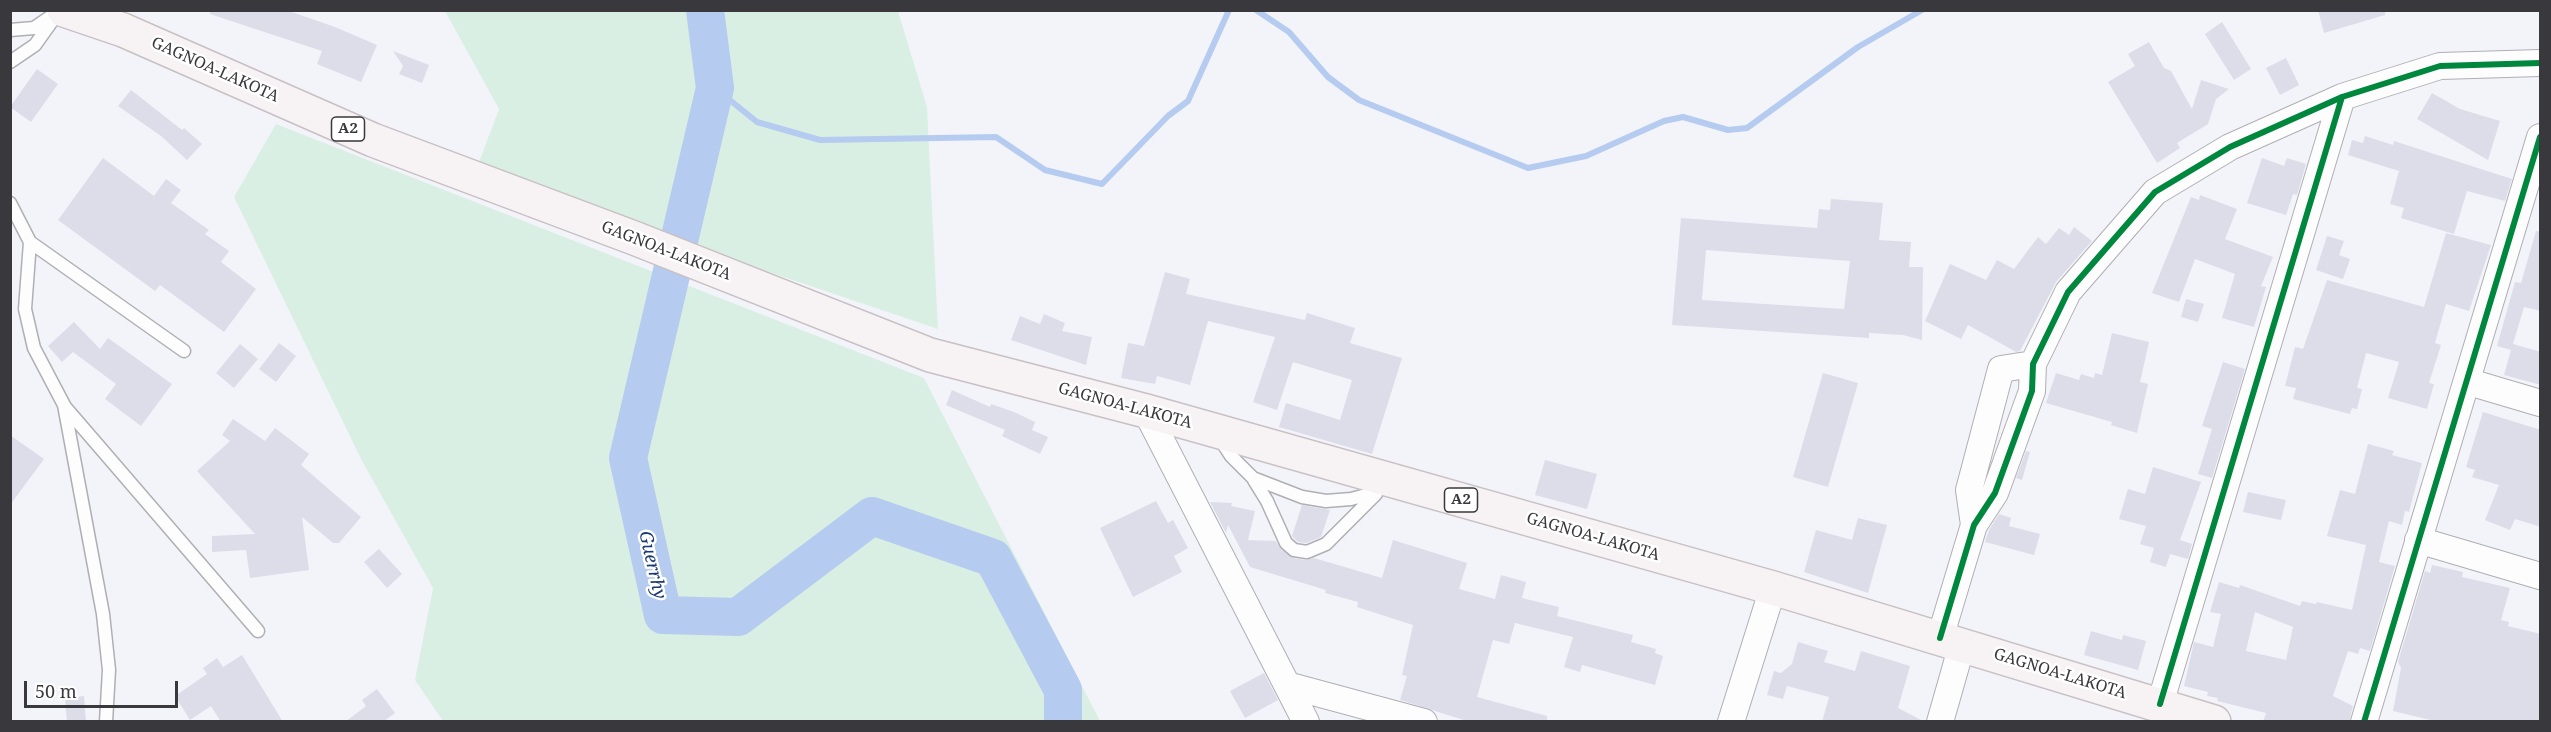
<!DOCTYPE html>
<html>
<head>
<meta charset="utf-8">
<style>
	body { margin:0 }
	#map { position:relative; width:2551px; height:732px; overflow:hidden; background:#f3f4fa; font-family:"Noto Serif",serif }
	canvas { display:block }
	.frame { position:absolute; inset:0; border:12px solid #38383d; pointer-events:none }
	.scale { position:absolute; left:24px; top:681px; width:154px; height:27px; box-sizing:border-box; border:3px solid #38383d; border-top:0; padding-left:8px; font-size:18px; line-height:21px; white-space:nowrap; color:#38383d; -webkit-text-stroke:4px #fff; paint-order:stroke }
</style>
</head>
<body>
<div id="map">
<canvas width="2551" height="732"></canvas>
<div class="frame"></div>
<div class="scale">50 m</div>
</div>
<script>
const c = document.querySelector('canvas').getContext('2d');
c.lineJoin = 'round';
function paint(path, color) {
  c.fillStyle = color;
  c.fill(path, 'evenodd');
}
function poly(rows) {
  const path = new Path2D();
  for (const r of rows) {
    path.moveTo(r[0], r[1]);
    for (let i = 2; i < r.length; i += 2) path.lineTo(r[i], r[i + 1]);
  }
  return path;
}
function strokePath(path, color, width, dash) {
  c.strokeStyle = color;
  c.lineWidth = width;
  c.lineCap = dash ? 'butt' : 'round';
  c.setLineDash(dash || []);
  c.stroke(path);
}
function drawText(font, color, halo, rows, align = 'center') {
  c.font = font + ' "Noto Serif",serif';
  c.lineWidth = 5;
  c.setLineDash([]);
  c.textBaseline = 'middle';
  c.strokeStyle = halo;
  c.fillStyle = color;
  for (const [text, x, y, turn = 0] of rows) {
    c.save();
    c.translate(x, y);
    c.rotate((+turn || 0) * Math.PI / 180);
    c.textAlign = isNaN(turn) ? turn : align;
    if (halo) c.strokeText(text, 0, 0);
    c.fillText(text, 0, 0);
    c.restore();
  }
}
paint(poly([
	[445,11,898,11,927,107,938,329,475,173,499,109],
	[276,124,924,378,1100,721,443,721,415,680,433,588,361,459,234,197]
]), '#daefe3');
strokePath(poly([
	[1256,10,1289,32,1328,77,1359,100,1528,168,1586,156,1664,121,1683,117,1728,130,1747,128,1858,47,1922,10],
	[715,88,757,122,820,140,996,137,1045,170,1102,184,1168,116,1188,101,1229,10]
]), '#b5cbf0', 6);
strokePath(poly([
	[705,10,715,88,628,458,663,615,738,617,872,516,993,558,1063,690,1063,722]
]), '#b5cbf0', 38);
paint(poly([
	[211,10,286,10,335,27,377,45,361,82,317,64,322,51,210,14],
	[2318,10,2385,10,2385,15,2324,33],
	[2222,22,2251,69,2234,80,2205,34],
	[2149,42,2164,68,2171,71,2192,109,2201,80,2229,89,2216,99,2208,124,2177,143,2180,148,2157,163,2108,82,2135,66,2128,54],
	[393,51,429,65,422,83,399,74,403,66],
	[2286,58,2299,85,2280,95,2266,68],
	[37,69,58,84,31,122,10,107],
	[131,90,182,130,184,128,202,144,187,160,161,136,118,106],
	[2432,93,2460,109,2500,121,2488,160,2417,119],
	[2365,136,2393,145,2394,141,2512,179,2505,201,2467,191,2454,234,2401,218,2404,208,2390,204,2399,171,2348,155,2352,140,2363,143],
	[103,158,154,196,166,179,181,190,171,203,209,230,205,234,229,251,221,262,256,289,224,332,160,285,155,291,58,220],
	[2262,158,2284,166,2287,158,2306,164,2297,195,2293,194,2286,215,2247,203],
	[2200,195,2237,209,2225,239,2273,257,2261,286,2266,287,2254,327,2222,318,2235,274,2195,259,2179,302,2152,293,2191,197,2199,200],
	[1831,199,1883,203,1879,240,1911,242,1909,267,1923,267,1922,340,1903,335,1869,333,1869,338,1672,325,1681,218,1817,228,1819,209,1830,210],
	[1706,250,1850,261,1844,309,1702,300],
	[2074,227,2092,241,2056,282,2020,351,2016,352,1968,325,1961,339,1925,321,1950,264,1986,280,1997,260,2014,269,2038,237,2046,244,2059,228,2069,235],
	[2536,231,2541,232,2541,311,2524,307,2513,344,2541,352,2541,385,2504,375,2511,350,2497,346,2515,282,2521,283],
	[2446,233,2491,245,2469,311,2446,304,2435,343,2441,345,2429,383,2434,384,2427,409,2388,398,2399,362,2366,353,2357,388,2362,389,2357,409,2352,408,2350,414,2293,399,2296,388,2285,386,2295,347,2303,349,2327,280,2424,307],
	[2327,236,2344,241,2339,255,2350,259,2343,279,2316,270],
	[1165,272,1190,279,1186,294,1305,320,1307,313,1355,328,1350,343,1402,358,1372,454,1279,427,1286,403,1340,420,1352,380,1293,362,1277,410,1253,402,1275,337,1208,321,1190,385,1157,376,1155,384,1121,378,1128,343,1144,346],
	[2186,299,2204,304,2198,322,2181,317],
	[1044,314,1065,323,1062,331,1092,337,1086,365,1011,340,1020,316,1040,324],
	[74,322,100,349,108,338,172,384,141,426,105,399,116,384,73,352,62,362,48,346],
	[2112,333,2149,342,2140,382,2148,384,2137,433,2111,425,2112,422,2046,403,2056,373,2079,380,2081,374,2094,378,2095,373,2102,375],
	[279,343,296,356,276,382,259,369],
	[240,344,258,359,234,388,216,373],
	[2223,362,2245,369,2212,478,2198,474,2212,429,2202,426],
	[1823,373,1858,383,1828,487,1793,477],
	[952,390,990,407,991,404,1014,412,1035,422,1032,430,1048,437,1040,454,1002,436,1005,430,946,405],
	[2483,412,2541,430,2541,527,2515,519,2510,530,2485,520,2499,485,2472,477,2475,470,2466,467],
	[233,419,265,441,275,428,309,454,301,465,361,517,339,543,333,543,302,517,309,570,250,578,246,550,212,552,212,536,255,534,197,471,230,441,222,435],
	[10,435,44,459,10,505],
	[2368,444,2394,451,2392,455,2422,463,2409,512,2405,511,2402,525,2389,521,2379,562,2395,566,2370,651,2360,648,2358,654,2348,651,2333,696,2353,706,2349,722,2263,722,2266,713,2217,701,2218,698,2207,696,2208,692,2184,686,2194,642,2213,647,2221,614,2210,612,2219,582,2239,588,2240,585,2300,606,2302,601,2316,604,2317,602,2352,610,2366,545,2327,536,2340,490,2355,494],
	[2255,612,2293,627,2286,660,2246,651],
	[2026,451,2030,452,2022,480,2016,478],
	[1545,460,1597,474,1587,509,1535,495],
	[2153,467,2201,482,2180,540,2192,544,2188,559,2170,554,2166,567,2150,562,2154,548,2140,544,2146,526,2119,519,2128,489,2145,494],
	[2248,492,2286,500,2281,520,2243,512],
	[1156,501,1168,523,1173,520,1188,548,1174,556,1182,572,1133,597,1100,528],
	[1210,502,1232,503,1231,506,1255,511,1248,540,1276,541,1281,549,1293,558,1306,560,1314,558,1382,578,1393,540,1467,563,1459,589,1495,599,1501,575,1526,582,1522,598,1559,607,1557,616,1633,635,1631,642,1656,649,1655,653,1663,656,1655,685,1582,665,1580,672,1564,667,1573,637,1515,623,1509,644,1493,640,1477,697,1547,716,1547,722,1470,722,1400,700,1407,676,1402,675,1413,625,1357,607,1358,602,1325,593,1326,590,1250,567,1228,525,1226,533],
	[1302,505,1330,510,1321,537,1306,543,1298,542,1292,536],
	[1999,514,2011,518,2009,526,2040,534,2034,555,1985,542,1989,530],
	[1858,518,1887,525,1868,593,1804,572,1816,530,1852,540],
	[379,549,402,574,387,588,364,562],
	[2432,565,2463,572,2462,577,2510,588,2501,620,2509,622,2508,626,2541,634,2541,722,2439,722,2393,711,2401,668,2398,662,2425,571,2430,573],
	[2091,631,2122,640,2123,635,2146,641,2138,670,2084,655],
	[1798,642,1828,651,1824,662,1855,671,1861,651,1910,666,1898,708,1925,722,1822,722,1829,697,1787,686,1783,699,1767,695,1774,671,1781,673,1792,664],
	[242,655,283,722,221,722,211,706,190,720,175,696,207,674,203,668,217,658,223,667],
	[1264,673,1278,700,1245,718,1230,691],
	[377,689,395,713,383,722,345,722,366,706,362,700],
	[84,696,86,722,67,722,65,698]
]), '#dcdde9');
const service = poly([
	[10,30,34,28,53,15],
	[10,62,35,45,60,10],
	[10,203,30,242,184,351],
	[30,242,25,309,34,348,64,405,103,614,109,670,106,722],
	[65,407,258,631],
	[1220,439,1231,456,1253,478,1302,497,1326,501,1351,499,1370,494,1385,483],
	[1254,480,1267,501,1286,543,1294,550,1307,552,1326,544,1376,494]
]);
const minor = poly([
	[2469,382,2540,403],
	[1146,411,1306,722],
	[1974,525,1969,490,2001,369,2033,364],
	[2418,540,2540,576],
	[1940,638,1974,525,1995,493,2032,391,2033,364,2068,292,2155,192,2230,147,2342,97,2440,66,2540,63],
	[1287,685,1424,722],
	[2160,704,2342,97],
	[1731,722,1773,588],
	[1940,722,1962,645],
	[2364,722,2540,137]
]);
const primary = poly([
	[64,10,123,30,373,140,634,238,930,355,1146,411,1773,588,2214,722]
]);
strokePath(service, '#afafb4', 15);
strokePath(minor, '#afafb4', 28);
strokePath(primary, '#c9c0c4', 36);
strokePath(service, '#fdfdfe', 12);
strokePath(minor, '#fdfdfe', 26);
strokePath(primary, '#f7f2f3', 33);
strokePath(poly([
	[1940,638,1974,525,1995,493,2032,391,2033,364,2068,292,2155,192,2230,147,2342,97,2440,66,2540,63],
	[2160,704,2342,97],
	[2364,722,2540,137]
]), '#00873e', 6);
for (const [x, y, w] of [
	[348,129,33],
	[1461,500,33]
]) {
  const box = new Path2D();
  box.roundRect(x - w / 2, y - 12, w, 24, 4.5);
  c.fillStyle = '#fff';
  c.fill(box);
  strokePath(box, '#38383d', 1.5);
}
drawText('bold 15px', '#38383d', null, [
	["A2",348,129],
	["A2",1461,500]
]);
drawText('16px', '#38383d', '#fff', [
	["GAGNOA-LAKOTA",215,70,24],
	["GAGNOA-LAKOTA",666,251,21],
	["GAGNOA-LAKOTA",1125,406,15],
	["GAGNOA-LAKOTA",1593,537,16],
	["GAGNOA-LAKOTA",2060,674,17]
]);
drawText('italic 18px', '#183974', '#fff', [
	["Guerrhy",652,565,77]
]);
</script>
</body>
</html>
